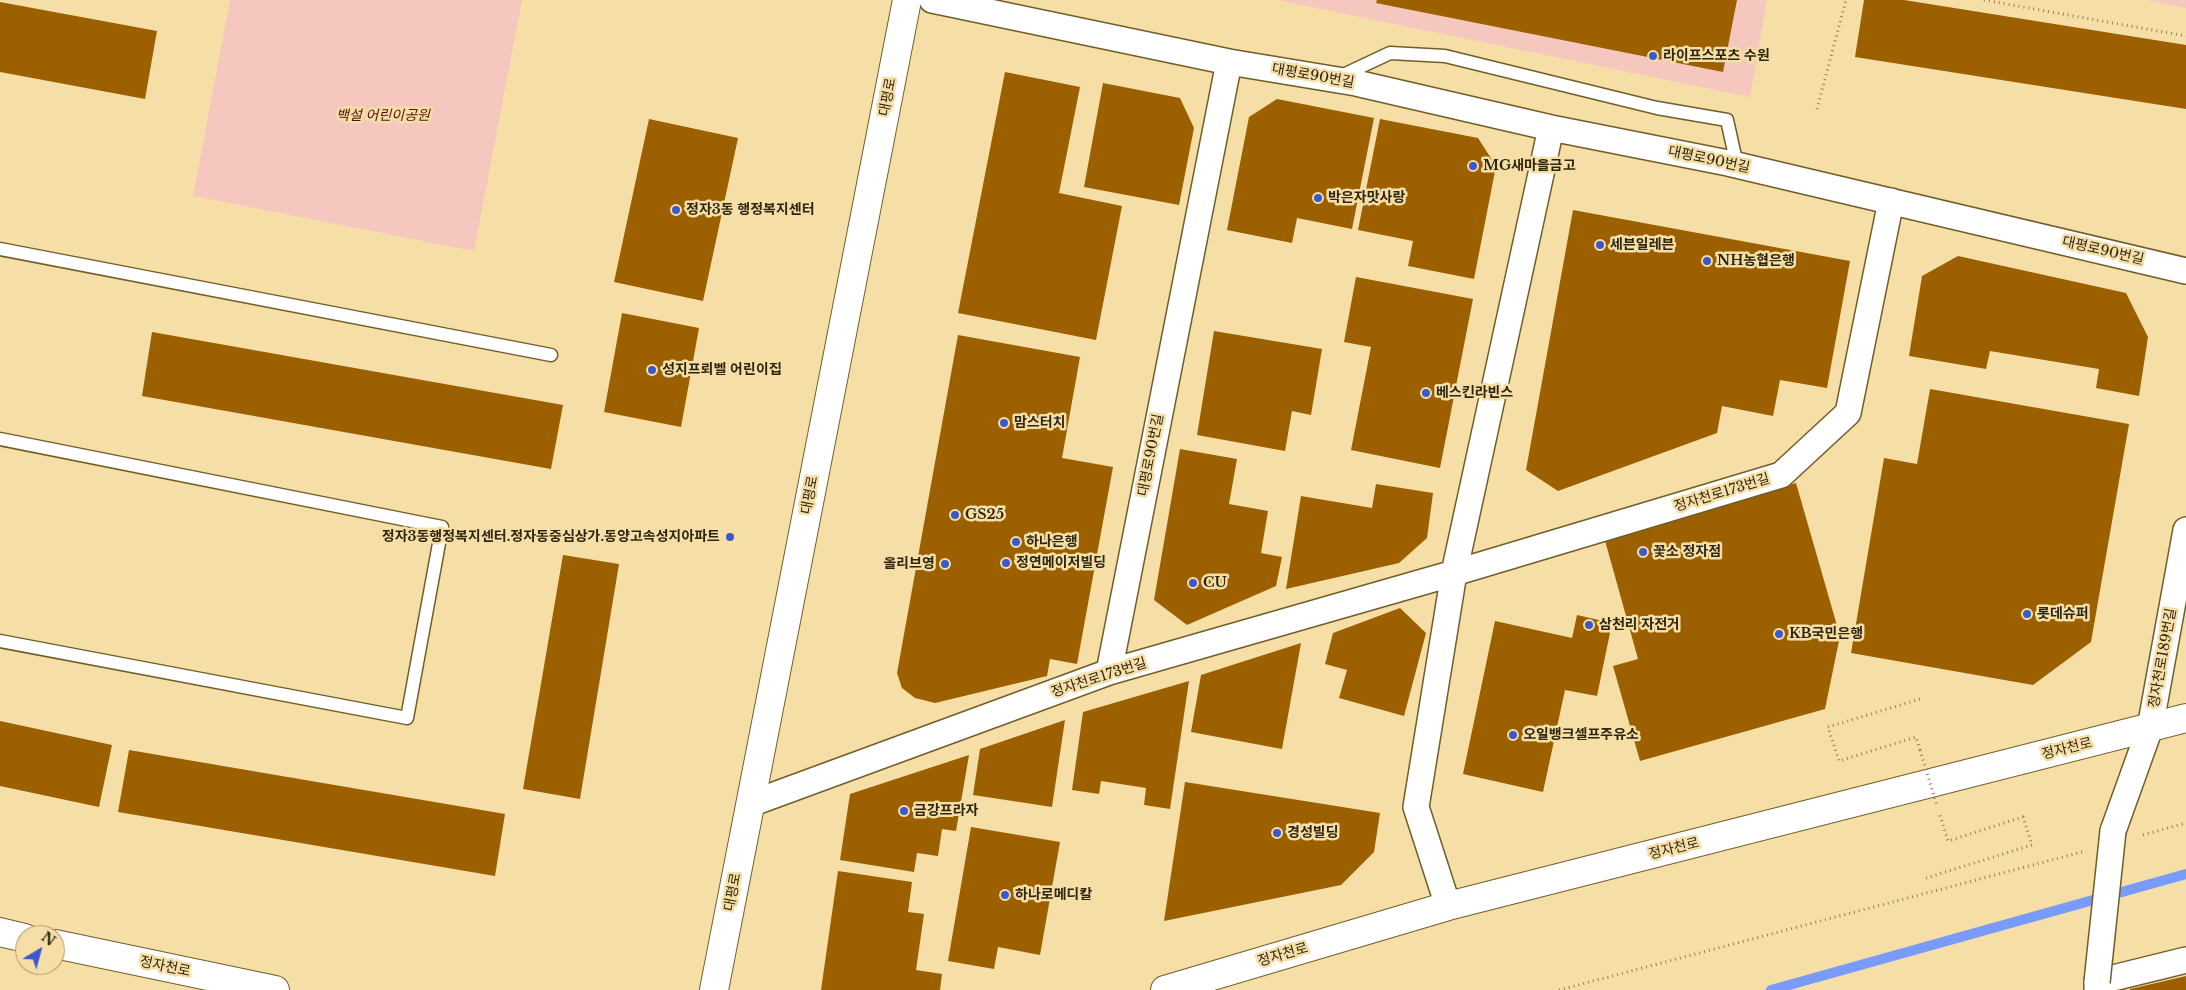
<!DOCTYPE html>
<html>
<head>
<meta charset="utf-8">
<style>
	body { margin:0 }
	#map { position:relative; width:2186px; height:990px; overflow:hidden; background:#f6dfa7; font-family:"Libre Baskerville",serif }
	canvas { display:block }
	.north { position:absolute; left:15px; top:925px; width:50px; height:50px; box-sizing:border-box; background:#f6dfa7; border:1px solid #a6956b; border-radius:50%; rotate:37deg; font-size:14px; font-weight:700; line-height:20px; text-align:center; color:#2f2610 }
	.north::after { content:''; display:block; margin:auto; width:18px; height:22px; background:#3b59cb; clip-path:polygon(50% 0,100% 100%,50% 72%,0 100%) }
</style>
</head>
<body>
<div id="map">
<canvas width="2186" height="990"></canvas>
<div class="north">N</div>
</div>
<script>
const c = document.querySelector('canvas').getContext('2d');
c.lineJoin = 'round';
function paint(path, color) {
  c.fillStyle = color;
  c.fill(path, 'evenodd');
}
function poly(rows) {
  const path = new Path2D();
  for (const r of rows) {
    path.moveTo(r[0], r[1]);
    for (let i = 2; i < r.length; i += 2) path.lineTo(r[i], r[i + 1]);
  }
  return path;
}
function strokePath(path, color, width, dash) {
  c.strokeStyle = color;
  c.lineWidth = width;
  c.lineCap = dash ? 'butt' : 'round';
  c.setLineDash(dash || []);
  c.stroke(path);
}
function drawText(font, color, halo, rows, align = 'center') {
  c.font = font + ' "Libre Baskerville","Noto Sans KR",serif';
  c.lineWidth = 5;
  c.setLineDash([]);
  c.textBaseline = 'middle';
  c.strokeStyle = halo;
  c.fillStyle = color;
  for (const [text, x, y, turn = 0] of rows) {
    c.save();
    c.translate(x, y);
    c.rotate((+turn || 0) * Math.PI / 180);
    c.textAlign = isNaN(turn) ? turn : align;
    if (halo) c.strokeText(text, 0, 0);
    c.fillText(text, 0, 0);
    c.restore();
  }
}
paint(poly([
	[230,0,522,0,474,251,193,196],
	[1277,0,1767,0,1750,97],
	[2147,0,2186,0,2186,8]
]), '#f6c7bf');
strokePath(poly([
	[1771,990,2186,874]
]), '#799bfe', 10);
paint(poly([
	[1377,0,1737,0,1723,72,1376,3],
	[1864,0,1904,0,2186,45,2186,109,1855,57],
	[0,2,157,31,145,99,0,72],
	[1005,72,1080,87,1059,193,1122,206,1096,340,958,313],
	[1103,83,1180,98,1194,128,1179,205,1084,187],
	[1277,99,1374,118,1352,229,1297,218,1292,243,1227,230,1249,117],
	[649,119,738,138,703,301,614,282],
	[1380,119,1478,138,1496,166,1474,279,1408,266,1413,241,1358,230],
	[1573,210,1850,261,1827,388,1780,380,1773,416,1722,406,1717,433,1558,491,1526,470],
	[1958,256,2126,293,2148,337,2139,396,2096,388,2099,369,1990,351,1986,369,1909,356,1922,276],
	[1356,277,1473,299,1440,468,1351,450,1371,347,1344,342],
	[622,313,699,328,681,427,604,412],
	[1214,331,1322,349,1311,415,1292,411,1285,451,1197,435],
	[152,332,563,405,551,469,142,396],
	[958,335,1080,357,1062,458,1113,467,1077,664,1050,659,1047,676,935,703,915,698,902,688,897,673],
	[1930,389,2129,424,2091,642,2033,685,1851,653,1884,458,1917,464],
	[1180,449,1237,459,1229,504,1268,511,1261,553,1282,557,1276,586,1187,625,1154,600],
	[1796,483,1840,636,1825,709,1640,761,1613,666,1638,659,1604,537],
	[1376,484,1433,493,1427,538,1399,563,1286,589,1301,496,1372,508],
	[563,555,619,564,580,799,523,789],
	[1400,608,1426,633,1404,716,1339,698,1347,670,1325,664,1333,633],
	[1577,615,1612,623,1597,696,1565,690,1543,792,1463,774,1495,621,1572,638],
	[1301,643,1282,749,1191,732,1201,675],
	[1189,681,1170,809,1144,805,1146,788,1101,781,1099,794,1072,790,1083,712],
	[1065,720,1052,807,973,795,980,749],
	[0,721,112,745,99,807,0,786],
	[129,750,505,814,495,876,118,812],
	[969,755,956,831,942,829,938,856,917,853,914,872,840,860,850,794],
	[1185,782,1380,813,1374,852,1341,885,1164,921],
	[971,827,1060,842,1040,955,998,947,994,969,948,961],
	[838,871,912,882,908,912,924,914,916,970,942,974,940,990,821,990],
	[2186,976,2186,990,2130,990,2130,989]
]), '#9d6000');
const lane = poly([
	[1339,77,1390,53,1445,56,1657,108,1727,120,1737,165],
	[0,249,551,355],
	[0,439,442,527,407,718,0,641]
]);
const street = poly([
	[932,0,1229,62,1356,83,1551,128,1728,163,2186,271],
	[1109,672,1229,62],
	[750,804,1109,672,1454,573,1781,475,1848,413,1891,201],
	[2113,831,2150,728,2186,530],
	[1448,906,1416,807,1454,573,1551,128],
	[2097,990,2097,982,2186,960]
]);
const secondary = poly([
	[0,932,25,938],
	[55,944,275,990],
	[714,990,907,0],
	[1165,990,1448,906,2186,718]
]);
strokePath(lane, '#715d28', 15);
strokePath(street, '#715d28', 28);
strokePath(secondary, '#715d28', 30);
strokePath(poly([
	[1984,0,2186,36],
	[1817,109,1846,0],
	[1920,750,1916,737,1839,761,1828,727,1920,699],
	[2143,835,2186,823],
	[1926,878,2032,845,2023,817,1948,841,1939,812],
	[1559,990,2082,852]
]), '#91815b', 3, [1, 4]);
strokePath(lane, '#fff', 12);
strokePath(street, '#fff', 25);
strokePath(secondary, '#fff', 28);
const streetBridge = poly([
	[2097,982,2113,831]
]);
strokePath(streetBridge, '#715d28', 28, []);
strokePath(poly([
	[1920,750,1937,806]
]), '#91815b', 3, [1, 4]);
strokePath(streetBridge, '#fff', 25);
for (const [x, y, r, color] of [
	[1653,56,5,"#3b59cb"],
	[1473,166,5,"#3b59cb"],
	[1318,198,5,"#3b59cb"],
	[676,210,5,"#3b59cb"],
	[1600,245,5,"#3b59cb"],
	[1707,261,5,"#3b59cb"],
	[652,370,5,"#3b59cb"],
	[1426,393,5,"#3b59cb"],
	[1004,423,5,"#3b59cb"],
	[955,515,5,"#3b59cb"],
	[730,537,5,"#3b59cb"],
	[1016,542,5,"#3b59cb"],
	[1643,552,5,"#3b59cb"],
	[1006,563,5,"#3b59cb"],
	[945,564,5,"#3b59cb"],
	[1193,583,5,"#3b59cb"],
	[2027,614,5,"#3b59cb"],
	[1589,625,5,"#3b59cb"],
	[1779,634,5,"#3b59cb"],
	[1513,735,5,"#3b59cb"],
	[904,811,5,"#3b59cb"],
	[1277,833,5,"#3b59cb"],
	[1005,895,5,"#3b59cb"]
]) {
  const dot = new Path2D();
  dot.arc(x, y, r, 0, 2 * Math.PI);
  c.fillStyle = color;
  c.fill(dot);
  strokePath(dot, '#f6dfa7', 2);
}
drawText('bold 14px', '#2f2610', '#f6dfa7', [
	["라이프스포츠 수원",1663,56],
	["MG새마을금고",1483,166],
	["박은자맛사랑",1328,198],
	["정자3동 행정복지센터",686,210],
	["세븐일레븐",1610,245],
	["NH농협은행",1717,261],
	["성지프뢰벨 어린이집",662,370],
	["베스킨라빈스",1436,393],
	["맘스터치",1014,423],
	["GS25",965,515],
	["정자3동행정복지센터.정자동중심상가.동양고속성지아파트",720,537,"right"],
	["하나은행",1026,542],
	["꽃소 정자점",1653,552],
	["정연메이저빌딩",1016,563],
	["올리브영",935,564,"right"],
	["CU",1203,583],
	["롯데슈퍼",2037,614],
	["삼천리 자전거",1599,625],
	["KB국민은행",1789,634],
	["오일뱅크셀프주유소",1523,735],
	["금강프라자",914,811],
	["경성빌딩",1287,833],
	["하나로메디칼",1015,895]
], 'left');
drawText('14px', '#2f2610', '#f6dfa7', [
	["대평로90번길",1313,76,10],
	["대평로",888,97,-79],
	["대평로90번길",1709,160,12],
	["대평로90번길",2103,251,13],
	["대평로90번길",1151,455,-79],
	["정자천로173번길",1722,493,-17],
	["대평로",810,495,-79],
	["정자천로189번길",2163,658,-80],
	["정자천로173번길",1099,678,-18],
	["정자천로",2067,749,-14],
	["정자천로",1674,849,-14],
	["대평로",733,892,-79],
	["정자천로",1283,955,-16],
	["정자천로",165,967,12]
]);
drawText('italic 14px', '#5c100c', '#f6dfa7', [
	["백설 어린이공원",383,116]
]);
</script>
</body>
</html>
